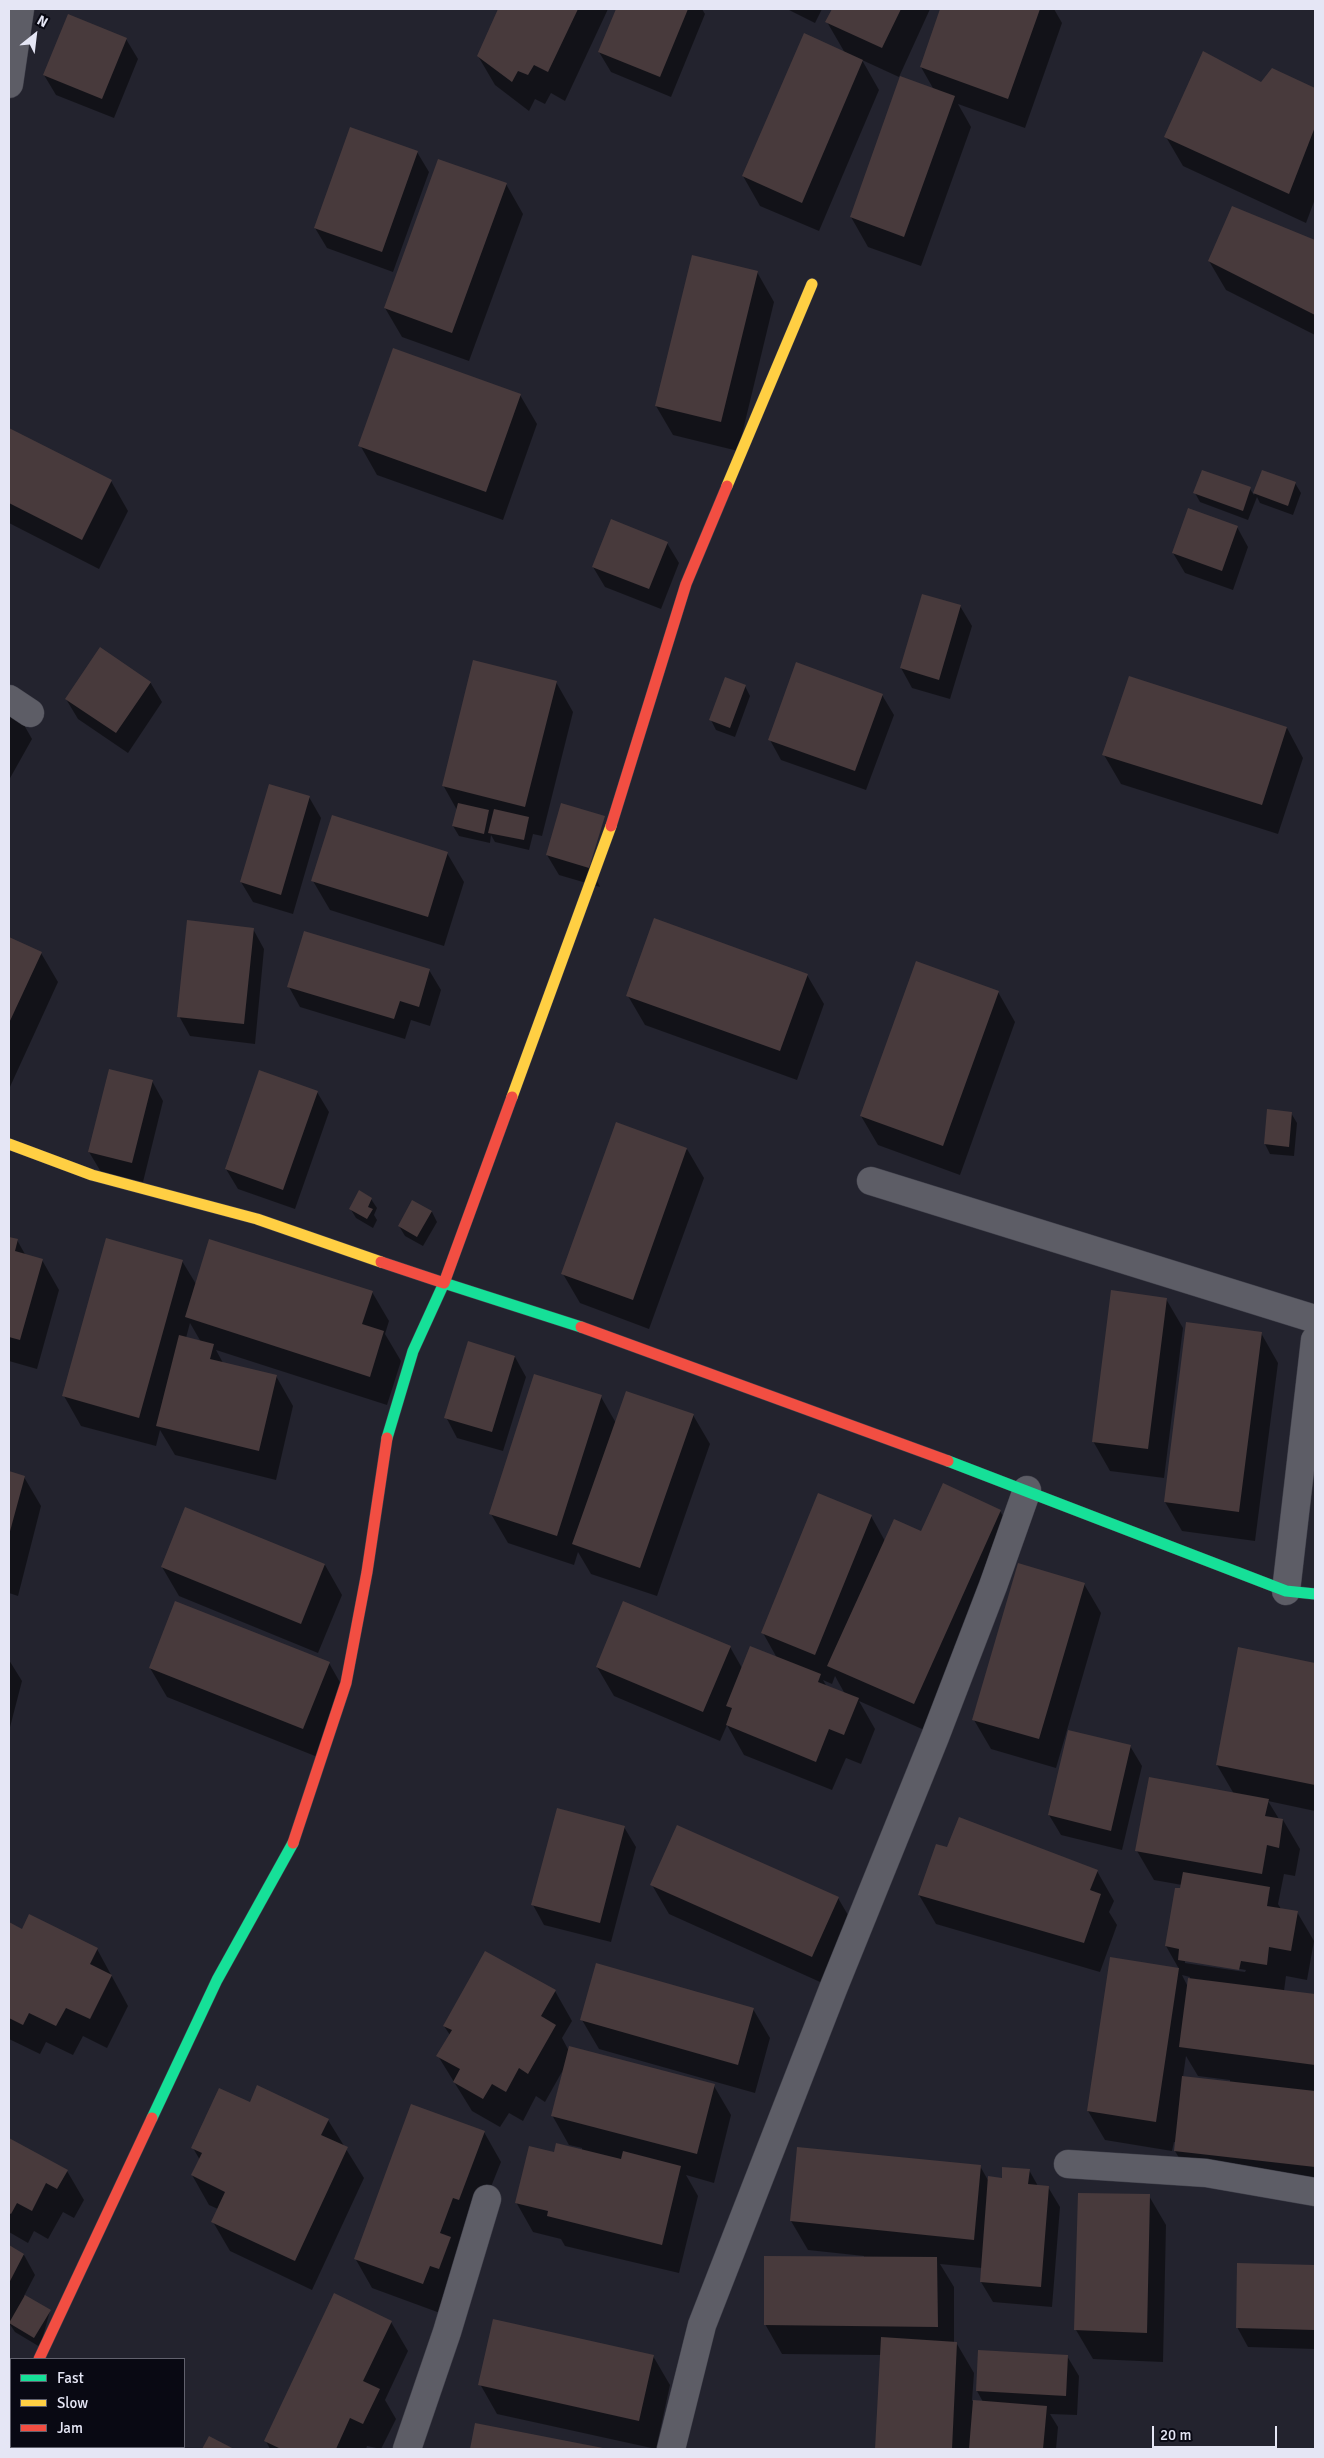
<!DOCTYPE html>
<html>
<head>
<meta charset="utf-8">
<style>
	body { margin:0 }
	#map { position:relative; width:1324px; height:2458px; overflow:hidden; background:#23232e; font-family:Signika,sans-serif }
	canvas { display:block }
	.frame { position:absolute; inset:0; border:10px solid #e5e6f5; pointer-events:none }
	.legend { position:absolute; left:10px; top:2358px; width:175px; height:90px; box-sizing:border-box; background:#090913; border:1px solid #61616d; margin:0; padding:6px 9px; list-style:none; font-size:15px; color:#e5e6f5 }
	.legend li { display:flex; align-items:center; gap:10px; height:25px }
	.legend b { width:25px; border:1px solid #61616d }
	.north { position:absolute; left:10px; top:10px; width:50px; height:50px; -webkit-text-stroke:4px #090913; paint-order:stroke; rotate:29deg; font-size:14px; font-weight:700; line-height:20px; text-align:center; color:#e5e6f5 }
	.north::after { content:''; display:block; margin:auto; width:18px; height:22px; background:#e5e6f5; clip-path:polygon(50% 0,100% 100%,50% 72%,0 100%) }
	.scale { position:absolute; left:1152px; top:2426px; width:125px; height:22px; box-sizing:border-box; border:2px solid #e5e6f5; border-top:0; padding-left:6px; font-size:15px; line-height:18px; white-space:nowrap; color:#e5e6f5; -webkit-text-stroke:4px #090913; paint-order:stroke }
</style>
</head>
<body>
<div id="map">
<canvas width="1324" height="2458"></canvas>
<div class="frame"></div>
<ul class="legend">
<li><b style="height:6px;background:#16e098"></b>Fast</li>
<li><b style="height:6px;background:#ffcf43"></b>Slow</li>
<li><b style="height:6px;background:#f24e42"></b>Jam</li>
</ul>
<div class="north">N</div>
<div class="scale">20 m</div>
</div>
<script>
const c = document.querySelector('canvas').getContext('2d');
c.lineJoin = 'round';
function paint(path, color) {
  c.fillStyle = color;
  c.fill(path, 'evenodd');
}
function poly(rows) {
  const path = new Path2D();
  for (const r of rows) {
    path.moveTo(r[0], r[1]);
    for (let i = 2; i < r.length; i += 2) path.lineTo(r[i], r[i + 1]);
  }
  return path;
}
function strokePath(path, color, width, dash) {
  c.strokeStyle = color;
  c.lineWidth = width;
  c.lineCap = dash ? 'butt' : 'round';
  c.setLineDash(dash || []);
  c.stroke(path);
}
paint(poly([
	[500,9,608,9,565,101,551,93,545,104,535,99,529,111,495,85,478,56],
	[617,9,702,9,705,14,671,97,611,72,599,52],
	[787,9,822,9,815,23],
	[833,9,930,9,899,77,862,60,879,90,819,231,760,206,743,176,845,53,827,22],
	[941,9,1054,9,1062,23,1025,128,958,104,971,127,921,266,868,247,851,217,934,90,921,67],
	[68,16,126,39,138,59,114,118,56,95,44,75],
	[1273,70,1315,90,1315,199,1306,223,1183,166,1166,137,1262,84],
	[417,152,429,172,393,272,327,248,315,228],
	[506,184,523,214,469,361,402,337,385,308],
	[1232,208,1315,242,1315,335,1226,290,1209,261],
	[757,272,774,302,738,451,673,435,656,406],
	[520,395,537,424,503,520,377,475,360,445],
	[9,430,111,481,128,511,99,569,9,523],
	[1263,471,1295,483,1301,493,1293,515,1260,503,1257,497,1248,520,1200,502,1195,493,1250,489,1254,495],
	[1237,527,1248,547,1233,590,1185,573,1173,553],
	[667,543,679,563,661,609,605,587,593,567],
	[960,606,972,626,950,699,912,688,901,668],
	[150,682,162,702,128,753,78,719,66,699],
	[556,682,573,712,542,836,533,834,529,850,495,842,491,835,490,843,459,836,453,826,457,810,443,785],
	[745,686,750,696,735,737,716,730,711,720],
	[882,695,894,715,866,790,781,760,770,740],
	[9,706,15,709,32,739,9,780],
	[1287,728,1303,758,1278,834,1121,784,1104,755],
	[309,797,321,818,293,914,253,902,241,882],
	[562,804,600,887,559,875,547,855],
	[447,853,464,882,444,946,330,910,313,881],
	[253,929,264,949,255,1044,190,1036,179,1016],
	[9,938,41,953,58,982,9,1089],
	[429,970,441,990,430,1026,411,1020,405,1039,300,1007,289,987],
	[807,975,824,1004,797,1080,645,1025,628,996],
	[998,992,1015,1022,960,1175,878,1145,861,1116],
	[152,1081,163,1101,143,1182,101,1172,89,1152],
	[317,1092,329,1112,295,1209,238,1189,226,1169],
	[1291,1113,1297,1123,1294,1156,1270,1154,1265,1144],
	[687,1149,704,1178,649,1329,580,1303,563,1274],
	[371,1199,377,1208,374,1215,377,1220,373,1228,356,1218,350,1208],
	[413,1202,432,1212,437,1222,423,1246,405,1236,399,1226],
	[9,1238,17,1240,26,1256,42,1260,59,1290,37,1369,9,1361],
	[182,1261,196,1284,372,1292,389,1321,385,1334,401,1361,387,1405,216,1350,223,1363,276,1376,293,1406,276,1480,175,1455,160,1430,156,1446,81,1426,64,1396],
	[190,1323,201,1342,186,1338],
	[1166,1299,1183,1328,1164,1478,1110,1471,1093,1441],
	[1261,1333,1278,1363,1255,1541,1182,1531,1165,1502],
	[468,1343,515,1357,526,1377,503,1451,457,1438,446,1417],
	[601,1397,616,1423,693,1415,710,1444,657,1596,591,1574,578,1552,574,1565,508,1543,491,1514],
	[9,1473,24,1477,41,1506,18,1596,9,1593],
	[186,1509,325,1565,342,1595,318,1653,179,1596,162,1567],
	[1000,1511,1017,1540,931,1733,859,1701,875,1729,861,1764,846,1758,832,1790,744,1755,727,1725,720,1741,614,1696,597,1667,730,1647,742,1668,777,1658,763,1633,871,1516,885,1541],
	[835,1676,845,1694,827,1687,823,1680,832,1684],
	[1084,1584,1101,1613,1056,1768,991,1749,974,1720],
	[1239,1649,1315,1664,1315,1811,1268,1801,1279,1819,1283,1820,1300,1849,1295,1876,1284,1874,1278,1904,1281,1909,1297,1912,1314,1941,1307,1980,1286,1976,1284,1991,1315,1996,1315,2194,1192,2180,1175,2151,1176,2142,1174,2142,1172,2151,1105,2140,1088,2111,1111,1959,1179,1969,1166,1946,1182,1885,1154,1880,1137,1851,1234,1794,1217,1765],
	[1185,1960,1246,1970,1245,1972,1185,1963],
	[1182,1975,1190,1977,1188,1987],
	[1186,2056,1198,2076,1230,2080,1230,2082,1183,2077],
	[9,1660,22,1681,9,1731],
	[329,1663,346,1693,320,1758,167,1697,150,1668],
	[1130,1746,1142,1766,1122,1850,1061,1835,1049,1815],
	[624,1827,636,1847,611,1942,544,1925,533,1905],
	[948,1849,1097,1871,1114,1901,1109,1912,1117,1925,1100,1972,936,1924,919,1895],
	[652,1885,838,1898,855,1927,829,1986,669,1914],
	[9,1923,23,1930,97,1949,128,2006,107,2048,83,2036,73,2055,46,2042,40,2054,9,2039],
	[555,1991,572,2021,562,2038,569,2051,714,2086,731,2115,714,2183,686,2175,698,2196,679,2273,565,2246,561,2239,533,2232,516,2202,555,2154,582,2151,582,2148,569,2145,552,2115,563,2070,545,2102,536,2096,523,2121,509,2113,500,2127,472,2111,438,2056,450,2035,444,2026],
	[753,2009,770,2038,755,2093,599,2049,582,2020],
	[250,2104,328,2120,364,2178,312,2290,230,2251,213,2222,218,2209,209,2205,192,2175,200,2160,193,2148],
	[484,2132,501,2162,440,2313,372,2288,355,2258],
	[9,2140,67,2171,84,2200,74,2218,63,2212,48,2239,34,2231,28,2243,9,2232],
	[980,2166,989,2182,1029,2170,1038,2186,1048,2187,1060,2207,1052,2307,993,2302,981,2282,982,2268,940,2264,954,2287,954,2343,957,2344,974,2373,972,2401,983,2402,977,2391,979,2352,1067,2356,1079,2376,1077,2415,1050,2414,1058,2427,1056,2449,876,2449,881,2355,782,2354,765,2324,864,2258,864,2256,808,2250,791,2221],
	[1149,2196,1166,2225,1163,2362,1093,2359,1076,2330],
	[9,2247,24,2255,35,2275,24,2296,50,2311,40,2347,15,2332,9,2323],
	[1239,2264,1315,2266,1315,2349,1248,2347,1237,2327],
	[391,2322,408,2351,385,2400,396,2419,381,2449,367,2446,366,2449,270,2449,266,2441],
	[653,2356,670,2385,656,2449,497,2414,480,2384],
	[476,2424,601,2449,471,2449],
	[80,2447,169,2447,170,2449,78,2449]
]), '#0007');
paint(poly([
	[498,9,578,9,548,72,534,65,528,75,518,71,512,82,477,56],
	[616,9,688,9,660,77,598,52],
	[832,9,901,9,882,48,825,22],
	[940,9,1040,9,1008,99,920,67],
	[68,14,127,38,102,99,43,75],
	[804,33,863,60,802,203,742,176],
	[1203,51,1261,82,1272,68,1315,88,1315,127,1289,194,1164,137],
	[900,76,955,96,904,237,850,217],
	[350,127,418,151,382,252,314,228],
	[438,159,507,183,452,333,384,308],
	[1232,206,1315,240,1315,315,1208,261],
	[692,255,758,271,721,422,655,406],
	[393,348,521,394,486,492,358,446],
	[9,428,112,480,82,540,9,503],
	[1202,470,1251,487,1243,511,1193,493],
	[1262,470,1296,482,1288,506,1253,493],
	[1188,508,1238,526,1222,571,1172,553],
	[611,519,668,542,649,589,592,567],
	[922,594,961,605,939,680,900,668],
	[100,647,151,682,116,733,65,699],
	[473,660,557,681,525,807,442,786],
	[796,662,883,694,855,771,768,740],
	[1129,676,1287,727,1262,805,1102,755],
	[725,677,746,685,730,728,709,720],
	[269,784,310,796,281,895,240,882],
	[458,803,489,810,484,834,452,826],
	[561,803,605,816,589,868,546,855],
	[494,809,529,817,524,840,488,833],
	[332,815,448,852,428,917,311,881],
	[654,918,808,974,780,1051,626,996],
	[187,920,254,928,244,1024,177,1017],
	[304,931,430,969,419,1007,400,1001,394,1019,287,987],
	[9,937,42,952,9,1023],
	[916,961,999,991,943,1146,860,1116],
	[109,1069,153,1080,132,1163,88,1152],
	[259,1070,318,1091,283,1190,225,1169],
	[1267,1109,1292,1112,1289,1147,1264,1144],
	[616,1122,687,1148,633,1300,561,1274],
	[359,1190,372,1198,368,1207,373,1209,367,1219,349,1209],
	[412,1200,432,1211,417,1237,398,1226],
	[9,1237,18,1239,15,1251,43,1259,20,1340,9,1337],
	[106,1238,183,1260,139,1418,62,1396],
	[209,1239,373,1291,362,1324,384,1331,370,1377,185,1317],
	[1111,1290,1167,1298,1148,1449,1092,1442],
	[1186,1322,1262,1332,1239,1512,1164,1502],
	[179,1335,214,1344,210,1359,277,1375,259,1451,156,1426],
	[468,1341,515,1356,492,1432,444,1418],
	[534,1374,602,1395,557,1536,489,1514],
	[626,1391,694,1414,640,1568,572,1544],
	[9,1471,25,1476,9,1535],
	[943,1483,1001,1510,914,1704,827,1666,894,1519,921,1531],
	[818,1493,872,1515,815,1655,761,1633],
	[185,1507,325,1564,301,1624,161,1567],
	[1018,1563,1085,1583,1039,1739,972,1720],
	[175,1601,330,1662,303,1729,149,1668],
	[623,1601,731,1646,703,1712,596,1667],
	[750,1646,821,1674,818,1682,859,1698,844,1735,829,1729,816,1762,726,1725,732,1708,726,1706],
	[1238,1647,1315,1663,1315,1785,1216,1765],
	[1068,1730,1131,1745,1111,1831,1048,1815],
	[1149,1777,1269,1799,1265,1816,1283,1819,1279,1848,1267,1845,1262,1874,1135,1851],
	[557,1808,625,1826,600,1923,531,1905],
	[959,1817,1098,1870,1090,1890,1101,1894,1084,1943,918,1895,936,1844,947,1847],
	[677,1825,839,1897,812,1957,650,1885],
	[1183,1872,1270,1887,1267,1906,1298,1911,1291,1951,1269,1947,1267,1965,1241,1961,1239,1970,1178,1960,1179,1949,1165,1946,1175,1888,1180,1888],
	[29,1914,98,1948,90,1964,112,1975,90,2019,66,2008,56,2026,29,2013,23,2025,9,2018,9,1922,22,1929],
	[485,1951,556,1990,541,2016,556,2025,528,2074,519,2068,506,2092,492,2084,483,2099,453,2082,460,2069,436,2056,452,2030,443,2026],
	[1110,1957,1179,1968,1156,2122,1087,2111],
	[596,1963,754,2008,738,2065,580,2020],
	[1188,1978,1315,1994,1315,2065,1179,2047],
	[569,2046,715,2084,697,2154,551,2116],
	[1182,2076,1315,2091,1315,2167,1174,2151],
	[257,2085,329,2119,321,2135,348,2147,295,2261,211,2222,225,2192,191,2175,202,2153,191,2148,219,2088,250,2102],
	[411,2104,485,2131,459,2200,453,2198,440,2233,451,2237,439,2269,430,2266,423,2284,354,2259],
	[9,2138,68,2170,57,2189,46,2183,32,2211,17,2203,11,2214,9,2213],
	[556,2143,621,2159,623,2151,681,2166,662,2245,547,2216,548,2211,515,2203,529,2146,554,2152],
	[797,2147,981,2165,974,2240,790,2221],
	[1002,2167,1030,2169,1028,2184,1049,2186,1041,2287,980,2282,988,2176,1002,2178],
	[1078,2193,1150,2194,1147,2333,1074,2330],
	[9,2245,24,2254,9,2283],
	[764,2256,937,2257,938,2327,764,2325],
	[1237,2263,1315,2265,1315,2330,1236,2328],
	[334,2293,392,2321,363,2381,380,2389,363,2424,350,2418,336,2449,281,2449,264,2441],
	[25,2295,51,2310,34,2338,9,2323],
	[493,2319,654,2355,639,2421,478,2385],
	[881,2337,957,2342,952,2449,875,2449],
	[978,2350,1068,2355,1066,2396,976,2391],
	[973,2400,1047,2406,1043,2449,969,2449],
	[475,2423,603,2448,603,2449,470,2449],
	[209,2436,234,2449,202,2449],
	[78,2447,148,2447,147,2449,77,2449]
]), '#483a3c');
const street = poly([
	[9,84,20,9],
	[9,699,30,713],
	[871,1181,1315,1319],
	[1286,1591,1315,1340],
	[1068,2164,1206,2173,1315,2192],
	[9,2424,11,2419],
	[407,2449,447,2332,487,2199],
	[671,2449,702,2325,833,1989,935,1737,993,1586,1027,1490]
]);
const fast = poly([
	[387,1438,413,1351,444,1283,581,1327],
	[948,1461,1286,1591,1315,1594],
	[152,2118,217,1980,293,1843]
]);
const slow = poly([
	[727,486,812,284],
	[512,1097,611,826],
	[9,1144,92,1175,257,1219,381,1262]
]);
const jam = poly([
	[611,826,686,584,727,486],
	[381,1262,444,1283,512,1097],
	[581,1327,948,1461],
	[293,1843,346,1683,367,1572,387,1438],
	[39,2359,152,2118]
]);
strokePath(street, '#40404b', 29);
strokePath(fast, '#40404b', 12);
strokePath(slow, '#40404b', 12);
strokePath(jam, '#40404b', 12);
strokePath(street, '#5d5d66', 28);
strokePath(fast, '#16e098', 11);
strokePath(slow, '#ffcf43', 11);
strokePath(jam, '#f24e42', 11);
</script>
</body>
</html>
